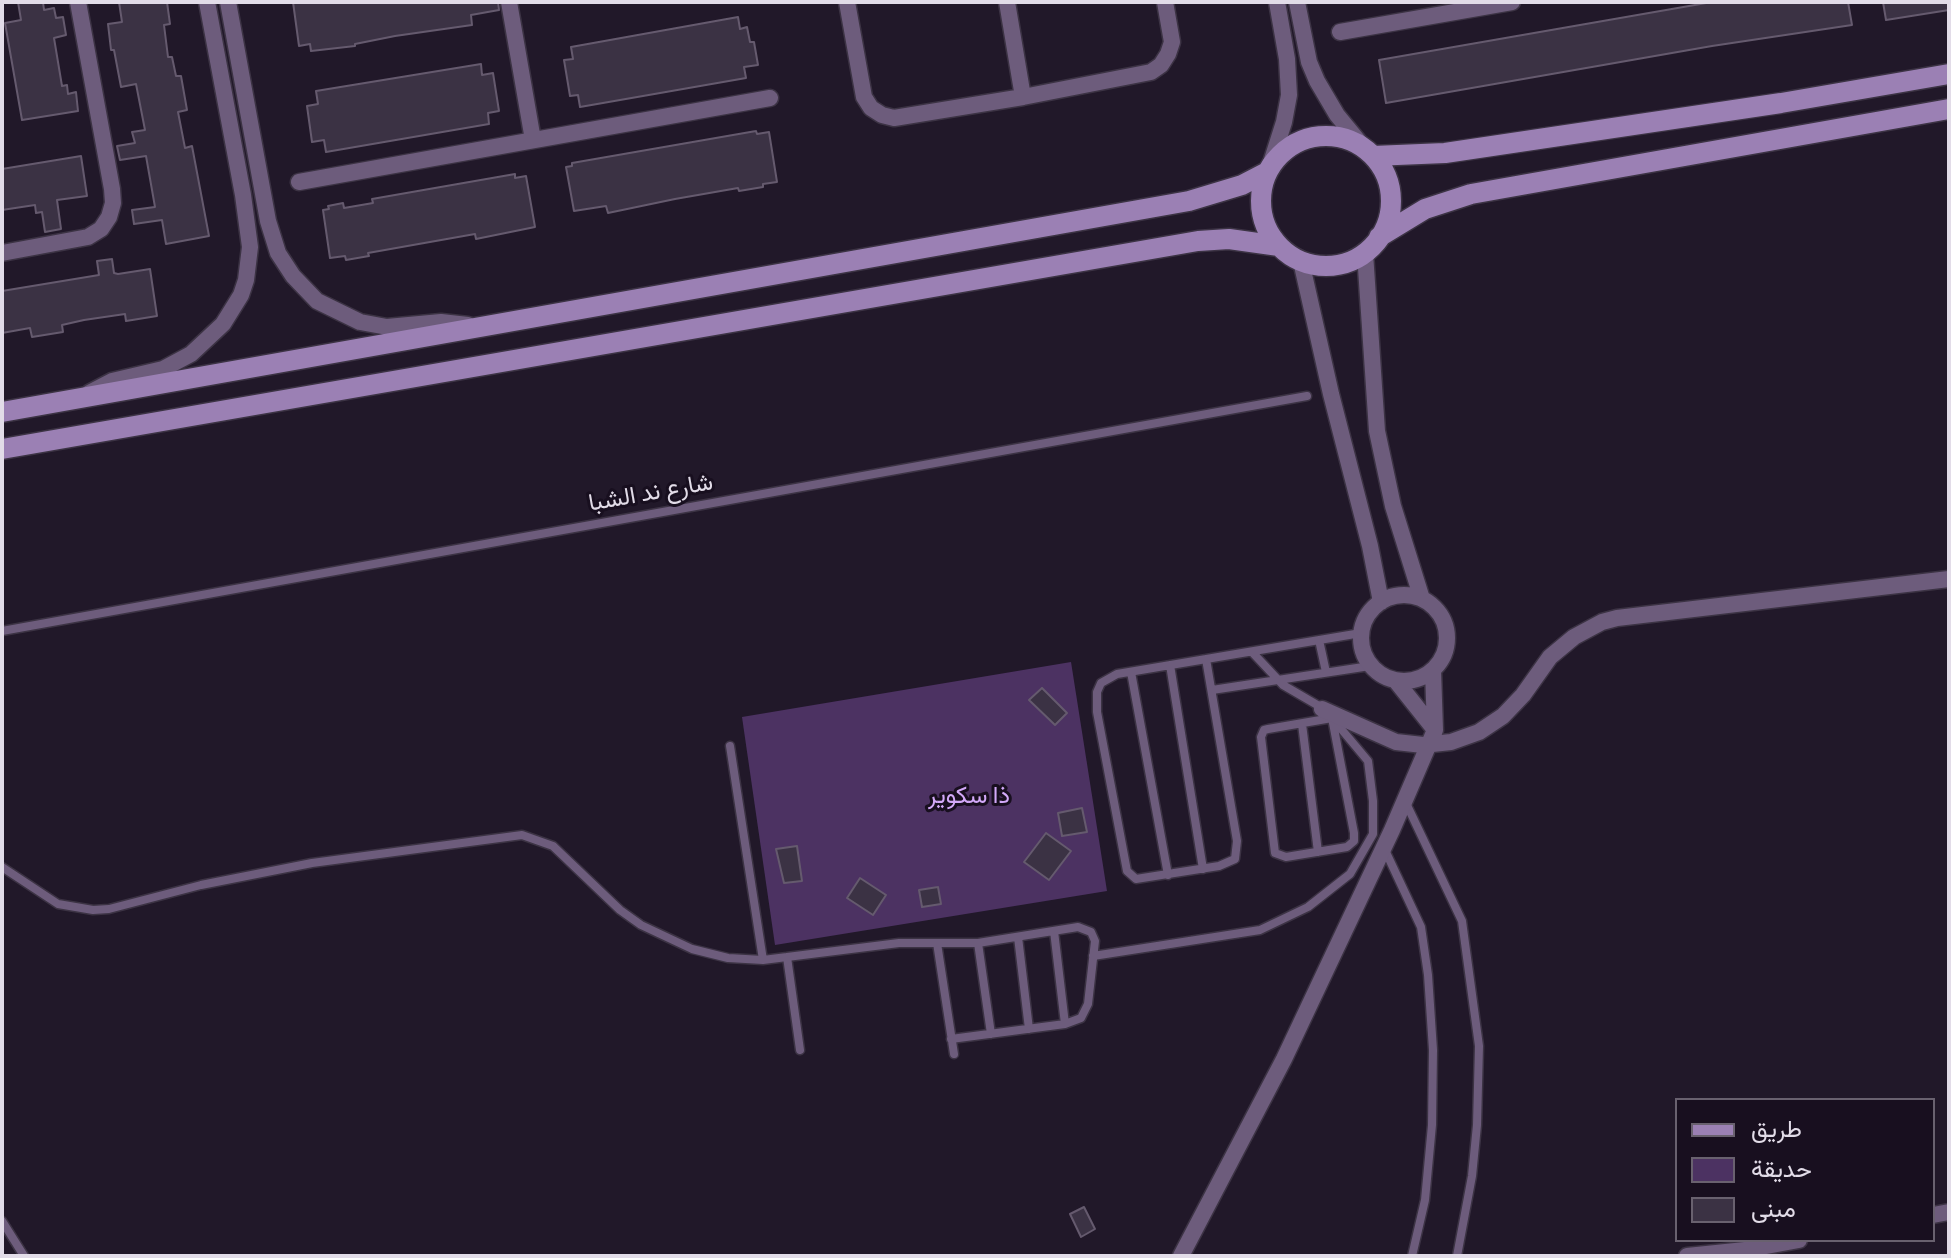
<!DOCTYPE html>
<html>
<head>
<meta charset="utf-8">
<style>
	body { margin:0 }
	#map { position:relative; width:1951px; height:1258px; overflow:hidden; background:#211829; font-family:"Titillium Web",Vazirmatn,sans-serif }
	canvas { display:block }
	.frame { position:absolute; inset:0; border:4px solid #e2dce8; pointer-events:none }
	.legend { position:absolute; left:1675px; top:1098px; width:260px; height:144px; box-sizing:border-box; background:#180f1f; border:2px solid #69616f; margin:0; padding:10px 14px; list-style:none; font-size:24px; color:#e2dce8 }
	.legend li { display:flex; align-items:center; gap:16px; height:40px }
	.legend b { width:40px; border:2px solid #69616f }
</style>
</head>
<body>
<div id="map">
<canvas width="1951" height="1258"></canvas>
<div class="frame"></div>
<ul class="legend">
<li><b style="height:10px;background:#9b80b4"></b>طريق</li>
<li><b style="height:22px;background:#4c3262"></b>حديقة</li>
<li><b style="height:22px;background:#3b3244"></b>مبنى</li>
</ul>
</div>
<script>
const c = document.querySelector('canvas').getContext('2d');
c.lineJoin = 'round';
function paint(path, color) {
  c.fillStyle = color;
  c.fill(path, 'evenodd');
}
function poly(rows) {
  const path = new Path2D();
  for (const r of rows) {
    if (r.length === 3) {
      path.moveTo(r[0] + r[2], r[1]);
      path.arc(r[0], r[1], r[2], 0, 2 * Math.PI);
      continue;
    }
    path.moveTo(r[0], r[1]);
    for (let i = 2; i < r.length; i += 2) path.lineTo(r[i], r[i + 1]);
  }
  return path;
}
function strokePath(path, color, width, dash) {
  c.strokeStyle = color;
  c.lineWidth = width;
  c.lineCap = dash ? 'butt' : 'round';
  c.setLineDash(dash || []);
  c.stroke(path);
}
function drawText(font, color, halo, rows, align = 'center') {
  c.font = font + ' "Titillium Web",Vazirmatn,sans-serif';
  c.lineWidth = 6;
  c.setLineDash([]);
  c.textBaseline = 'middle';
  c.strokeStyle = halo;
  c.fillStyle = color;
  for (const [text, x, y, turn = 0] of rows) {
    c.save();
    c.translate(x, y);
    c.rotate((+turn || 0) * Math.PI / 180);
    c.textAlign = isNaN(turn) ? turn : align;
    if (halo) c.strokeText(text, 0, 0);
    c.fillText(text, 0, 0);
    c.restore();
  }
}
paint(poly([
	[1071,662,1107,891,775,945,742,717]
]), '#4c3262');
const building = poly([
	[18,2,43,2,44,10,54,8,56,18,63,17,66,35,54,38,62,86,67,85,68,94,76,92,78,111,22,120,5,23,21,20,18,2],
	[119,2,167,2,170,24,164,25,168,57,172,57,176,76,181,76,187,110,178,112,185,148,192,146,209,236,166,244,162,220,134,224,132,210,155,207,146,156,120,160,117,146,135,143,132,132,145,130,136,84,121,87,114,50,111,50,108,24,122,22,119,2],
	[293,2,498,2,499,10,471,15,472,25,395,36,355,44,355,46,311,51,310,44,299,46,293,2],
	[1712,2,1848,2,1852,25,1712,46,1386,103,1379,60,1712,2],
	[1883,2,1949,2,1949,10,1886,20,1883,2],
	[738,17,740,29,747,27,750,42,754,42,758,65,744,67,746,78,580,107,578,95,570,96,564,60,573,59,571,47,738,17],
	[481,64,482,75,493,73,499,111,488,113,489,124,326,152,324,140,312,142,307,106,318,104,316,91,481,64],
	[756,131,757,134,769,132,777,182,763,184,763,187,739,191,738,188,675,199,608,213,606,206,574,211,566,167,572,166,572,163,756,131],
	[81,156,87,196,57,200,61,229,45,232,42,212,36,213,35,205,2,210,2,169,81,156],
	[515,174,515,178,526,176,535,227,476,239,475,234,368,253,369,256,346,260,345,256,330,258,323,210,329,209,328,206,343,203,344,208,373,203,372,199,515,174],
	[112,259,114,273,118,274,150,269,157,316,126,321,125,314,84,320,62,325,63,332,32,337,30,328,2,333,2,291,99,275,97,261,112,259],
	[1042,688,1067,713,1055,725,1029,700,1042,688],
	[1082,808,1087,832,1062,836,1058,813,1082,808],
	[1046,833,1071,851,1049,880,1024,862,1046,833],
	[797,846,802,881,784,883,776,849,797,846],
	[860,878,886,895,873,915,847,898,860,878],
	[938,887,941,904,922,907,919,890,938,887],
	[1084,1207,1095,1229,1081,1237,1070,1214,1084,1207]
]);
paint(building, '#3b3244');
strokePath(building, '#655a6e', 2);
const service = poly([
	[2,631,1307,396],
	[1319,640,1326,672],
	[1206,659,1237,841,1235,859,1219,866,1136,879,1127,871,1097,712,1097,692,1101,683,1117,674,1361,633],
	[1170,665,1203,869],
	[1131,672,1168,875],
	[1212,690,1370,666],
	[1302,724,1318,852],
	[730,746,763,960],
	[1405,801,1462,921,1479,1046,1477,1125,1472,1176,1457,1256],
	[1384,848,1421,927,1428,975,1433,1050,1432,1125,1425,1200,1412,1256],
	[2,867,58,904,93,910,109,909,201,885,312,863,522,835,553,846,620,910,641,925,692,949,728,958,763,960,899,943,978,943,1078,927,1091,932,1095,941,1088,1004,1081,1018,1065,1024,951,1039],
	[1054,931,1065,1024],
	[1018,937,1029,1029],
	[937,943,954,1054],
	[978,943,991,1034],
	[1093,956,1260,930,1308,907,1350,874,1373,834,1373,801,1368,761,1332,718,1268,729,1264,730,1261,737,1275,853,1286,857,1347,847,1354,841,1354,833,1332,718,1319,706,1283,685,1252,652],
	[787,957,800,1050],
	[2,1221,24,1256]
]);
const minor = poly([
	[228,2,268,221,278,253,293,276,317,301,360,322,387,327,441,322,468,325],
	[509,2,533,140],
	[847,2,864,97,871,108,882,115,894,118,1023,97,1151,72,1161,65,1168,54,1172,42,1165,2],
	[1007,2,1023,97],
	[1297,2,1309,62,1317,81,1337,115,1365,149],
	[1340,32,1512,2],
	[1270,166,1284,122,1289,95,1287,59,1277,2],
	[299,182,770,98],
	[2,253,88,237,101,229,109,217,113,203,112,189,78,2],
	[1365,253,1377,431,1393,506,1422,599],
	[1301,261,1331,394,1370,546,1381,602],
	[89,393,112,381,163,369,191,354,223,324,241,295,246,280,250,247,243,195,207,2],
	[1404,638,43],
	[1396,681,1435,730,1433,670],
	[1322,709,1396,742,1423,745,1451,742,1479,732,1503,716,1523,695,1550,657,1574,637,1602,622,1617,618,1949,579],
	[1933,1215,1949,1212],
	[1181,1256,1284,1059,1392,830,1435,730],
	[1687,1256,1745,1250,1799,1240]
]);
const secondary = poly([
	[1326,201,65],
	[1373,156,1445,153,1781,103,1949,74],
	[1379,237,1425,209,1471,194,1949,109],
	[2,412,1189,201,1242,185,1267,172],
	[2,449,1198,241,1229,239,1279,246]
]);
strokePath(service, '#3c3344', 11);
strokePath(minor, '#3c3344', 19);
strokePath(secondary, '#3c3344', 23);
strokePath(service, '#6d5c7c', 8);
strokePath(minor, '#6d5c7c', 16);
strokePath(secondary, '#9b80b4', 20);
drawText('24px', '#e2dce8', '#180f1f', [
	["شارع ند الشبا",651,494,-10]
]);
drawText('24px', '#d3a9f9', '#180f1f', [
	["ذا سكوير",969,797]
]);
</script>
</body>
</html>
